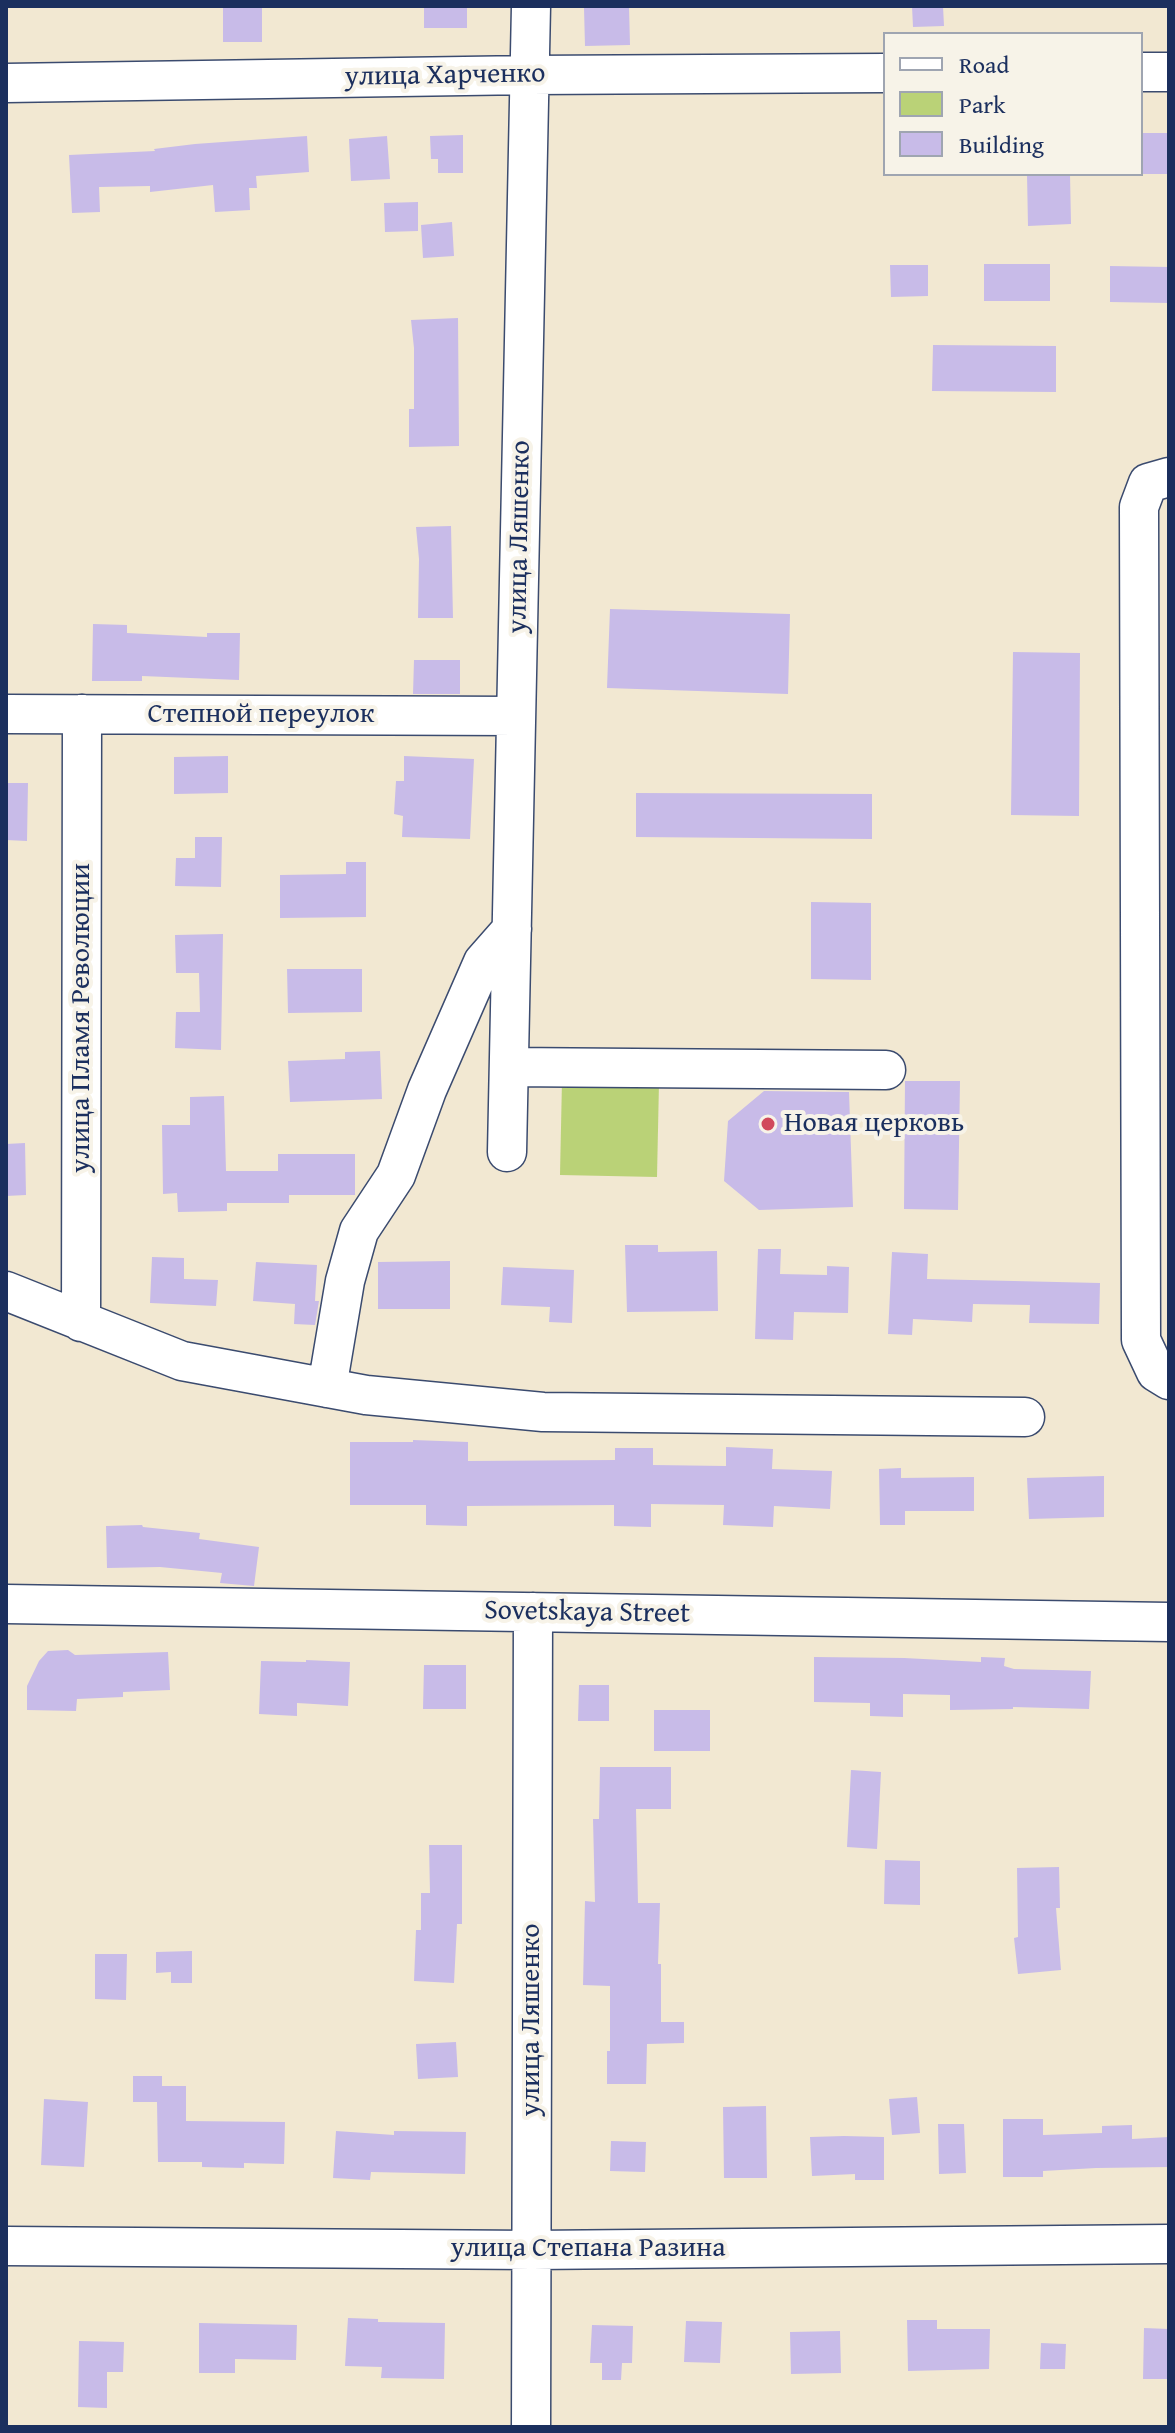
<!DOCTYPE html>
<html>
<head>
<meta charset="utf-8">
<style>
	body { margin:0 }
	#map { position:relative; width:1175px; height:2433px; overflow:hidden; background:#f2e8d2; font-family:"Gentium Book Plus",serif }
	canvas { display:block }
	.frame { position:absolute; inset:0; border:8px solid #1b2f5e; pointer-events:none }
	.legend { position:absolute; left:883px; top:32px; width:260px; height:144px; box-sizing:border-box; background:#f7f3e8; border:2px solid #9fa5b1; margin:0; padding:10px 14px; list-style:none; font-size:24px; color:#1b2f5e }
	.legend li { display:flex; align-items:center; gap:16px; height:40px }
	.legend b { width:40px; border:2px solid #9fa5b1 }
</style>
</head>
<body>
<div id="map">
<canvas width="1175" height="2433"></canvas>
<div class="frame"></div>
<ul class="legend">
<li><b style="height:10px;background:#fff"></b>Road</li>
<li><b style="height:22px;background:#bad277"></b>Park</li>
<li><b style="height:22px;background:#c8bbe8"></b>Building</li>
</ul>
</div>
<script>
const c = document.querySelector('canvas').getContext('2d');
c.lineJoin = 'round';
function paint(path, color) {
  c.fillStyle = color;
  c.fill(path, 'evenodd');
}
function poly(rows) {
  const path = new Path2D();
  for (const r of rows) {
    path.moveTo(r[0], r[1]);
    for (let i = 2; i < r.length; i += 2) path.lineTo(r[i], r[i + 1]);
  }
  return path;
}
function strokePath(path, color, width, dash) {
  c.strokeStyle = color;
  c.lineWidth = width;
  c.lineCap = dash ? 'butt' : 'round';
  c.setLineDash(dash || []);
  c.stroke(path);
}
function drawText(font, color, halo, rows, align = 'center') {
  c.font = font + ' "Gentium Book Plus",serif';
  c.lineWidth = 8;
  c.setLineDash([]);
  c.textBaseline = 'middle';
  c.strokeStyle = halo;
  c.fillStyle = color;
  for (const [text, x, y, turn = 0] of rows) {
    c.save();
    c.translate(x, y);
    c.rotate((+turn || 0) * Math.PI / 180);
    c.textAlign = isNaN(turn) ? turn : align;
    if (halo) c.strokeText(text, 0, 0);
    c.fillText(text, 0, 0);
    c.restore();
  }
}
paint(poly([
	[562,1080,659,1082,657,1177,560,1175]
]), '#bad277');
paint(poly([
	[223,6,262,6,262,42,223,42],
	[424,6,467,6,467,28,424,28],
	[629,6,630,45,585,46,584,8],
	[912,6,943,6,944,26,913,27],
	[1141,133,1169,133,1169,174,1141,174],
	[463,135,463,173,438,173,438,159,431,159,430,136],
	[307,136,309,172,256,176,257,188,249,188,250,210,215,212,213,185,150,192,150,186,99,187,100,212,72,213,69,155,155,151,154,149,195,144],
	[387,136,390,179,351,181,349,139],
	[1027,174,1070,174,1071,224,1028,226],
	[418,202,418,231,385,232,384,203],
	[452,222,454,256,423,258,421,225],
	[984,264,1050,264,1050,301,984,301],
	[890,265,928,265,928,296,891,297],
	[1110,266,1169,267,1169,303,1110,302],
	[458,318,459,446,409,447,409,409,414,409,414,348,411,320],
	[933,345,1056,346,1056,392,932,391],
	[451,526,453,618,418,618,419,559,416,527],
	[610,609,790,614,788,694,607,688],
	[93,624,127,625,127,633,207,637,207,633,240,633,239,680,142,676,142,681,92,681],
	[1013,652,1080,653,1079,816,1011,815],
	[414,660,460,660,460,694,413,694],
	[228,756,228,793,174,794,174,757],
	[404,756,474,759,470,839,402,837,403,816,394,814,396,781,404,781],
	[6,783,28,783,27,841,6,840],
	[636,793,872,794,872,839,636,837],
	[195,837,222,837,221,887,175,886,176,858,195,858],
	[346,862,366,862,366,917,280,918,280,875,346,874],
	[811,902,871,903,871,980,811,979],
	[223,934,221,1050,175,1048,176,1012,200,1012,199,973,176,973,175,935],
	[287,969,362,969,362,1012,288,1013],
	[380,1051,382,1099,290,1102,288,1061,345,1059,345,1052],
	[905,1081,960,1081,958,1210,904,1209],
	[764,1091,849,1092,853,1207,759,1210,724,1181,728,1121],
	[224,1096,226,1171,278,1171,278,1154,355,1154,355,1195,289,1195,289,1203,227,1203,227,1211,178,1212,177,1193,163,1194,162,1125,190,1125,190,1097],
	[25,1143,26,1195,6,1196,6,1144],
	[625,1245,658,1245,658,1252,717,1251,718,1311,627,1312],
	[758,1249,781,1249,780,1274,827,1275,827,1266,849,1267,848,1313,794,1312,793,1340,755,1339],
	[892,1252,928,1254,927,1279,1100,1283,1099,1324,1029,1323,1030,1305,973,1304,972,1322,913,1319,912,1335,888,1334],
	[152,1257,184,1258,184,1279,218,1280,216,1306,150,1303],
	[450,1261,450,1309,378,1309,378,1262],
	[256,1262,317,1265,315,1301,319,1301,315,1325,294,1324,295,1304,253,1301],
	[503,1267,574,1270,572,1323,549,1322,550,1307,501,1305],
	[413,1440,468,1442,468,1461,615,1460,615,1448,653,1448,653,1465,726,1466,726,1447,773,1449,772,1469,832,1471,830,1509,774,1506,773,1527,723,1525,724,1505,651,1504,651,1527,614,1526,614,1505,467,1506,467,1526,426,1525,426,1505,350,1505,350,1442,413,1442],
	[901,1468,901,1478,974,1477,974,1511,905,1511,905,1525,880,1525,879,1469],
	[1104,1476,1104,1517,1029,1519,1027,1478],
	[142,1525,143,1527,200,1533,199,1539,259,1547,254,1586,220,1583,222,1573,160,1567,107,1568,106,1526],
	[68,1650,75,1655,168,1652,170,1690,123,1692,123,1697,77,1699,76,1711,27,1710,27,1686,39,1661,48,1651],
	[814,1657,904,1658,981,1662,981,1657,1005,1658,1004,1666,1014,1669,1091,1671,1089,1709,1013,1707,1013,1709,950,1710,950,1695,903,1694,903,1717,870,1716,870,1703,814,1702],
	[306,1660,350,1662,348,1706,297,1703,297,1716,259,1714,261,1661,306,1662],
	[424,1665,466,1665,466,1709,423,1709],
	[579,1685,609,1685,609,1721,578,1721],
	[654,1710,710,1710,710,1751,654,1751],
	[600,1767,671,1767,671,1809,636,1809,638,1903,660,1903,658,1964,661,1964,661,2022,684,2022,684,2043,647,2044,646,2084,607,2084,607,2051,610,2051,610,1986,583,1985,585,1901,595,1902,593,1819,599,1819],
	[851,1770,881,1772,877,1849,847,1847],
	[429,1845,462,1845,462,1924,457,1924,454,1983,414,1981,416,1930,421,1930,421,1893,430,1893],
	[885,1860,920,1861,920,1905,884,1904],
	[1059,1867,1060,1908,1056,1908,1061,1970,1018,1974,1014,1938,1018,1937,1017,1868],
	[192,1951,192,1983,171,1983,171,1972,156,1973,156,1952],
	[95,1954,127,1954,126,2000,95,1999],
	[456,2042,458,2077,418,2079,416,2044],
	[133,2076,162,2076,162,2086,186,2086,186,2121,285,2122,284,2164,244,2163,244,2168,202,2167,202,2162,158,2162,157,2102,133,2102],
	[917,2097,920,2133,892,2135,889,2099],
	[44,2099,88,2102,84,2167,41,2165],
	[766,2106,767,2178,724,2178,723,2107],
	[1003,2119,1043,2119,1043,2135,1102,2133,1102,2126,1132,2125,1132,2139,1169,2137,1169,2167,1096,2168,1043,2171,1043,2177,1003,2177],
	[938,2124,964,2124,966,2173,939,2174],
	[336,2131,394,2135,394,2131,466,2132,465,2174,371,2172,370,2180,333,2178],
	[844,2136,884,2137,884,2180,855,2180,855,2174,812,2176,810,2137],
	[611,2141,646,2142,645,2172,610,2171],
	[348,2318,378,2319,378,2322,445,2323,444,2379,381,2378,382,2367,345,2366],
	[907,2320,937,2320,937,2329,990,2329,989,2369,908,2371],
	[686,2321,722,2322,720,2363,684,2362],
	[199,2323,297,2325,296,2360,235,2359,235,2373,199,2373],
	[592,2325,633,2326,632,2363,622,2363,621,2380,602,2380,602,2363,590,2363],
	[1144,2328,1169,2329,1169,2379,1143,2379],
	[840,2331,841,2373,791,2374,790,2332],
	[79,2341,124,2342,123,2372,107,2372,107,2408,78,2407],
	[1041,2343,1066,2344,1065,2369,1040,2369]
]), '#c8bbe8');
const minor = poly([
	[1141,72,1169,72],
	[6,83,530,75,885,73],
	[1169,477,1148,483,1139,507,1141,1340,1156,1372,1169,1380],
	[6,714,516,716],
	[509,1067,886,1070],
	[507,1152,531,6],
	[6,1291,182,1361,366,1395,543,1412,1025,1417],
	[81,1322,82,714],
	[327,1388,345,1281,359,1231,396,1175,427,1090,483,962,512,929],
	[6,1604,1169,1622],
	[6,2246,532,2250,1169,2244],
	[531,2427,533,1612]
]);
strokePath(minor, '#3b4b6f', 41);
strokePath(minor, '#fff', 38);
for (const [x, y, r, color] of [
	[768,1124,8,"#d1495b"]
]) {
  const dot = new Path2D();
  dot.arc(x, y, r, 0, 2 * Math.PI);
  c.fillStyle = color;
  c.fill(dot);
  strokePath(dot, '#f7f3e8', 3);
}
drawText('28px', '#1b2f5e', '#f7f3e8', [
	["улица Харченко",445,76,-1],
	["улица Ляшенко",520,537,-89],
	["Степной переулок",261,715],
	["улица Пламя Революции",82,1018,-90],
	["Sovetskaya Street",587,1613,1],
	["улица Ляшенко",532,2020,-90],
	["улица Степана Разина",588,2249]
]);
drawText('28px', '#1b2f5e', '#f7f3e8', [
	["Новая церковь",784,1124]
], 'left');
</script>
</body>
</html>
